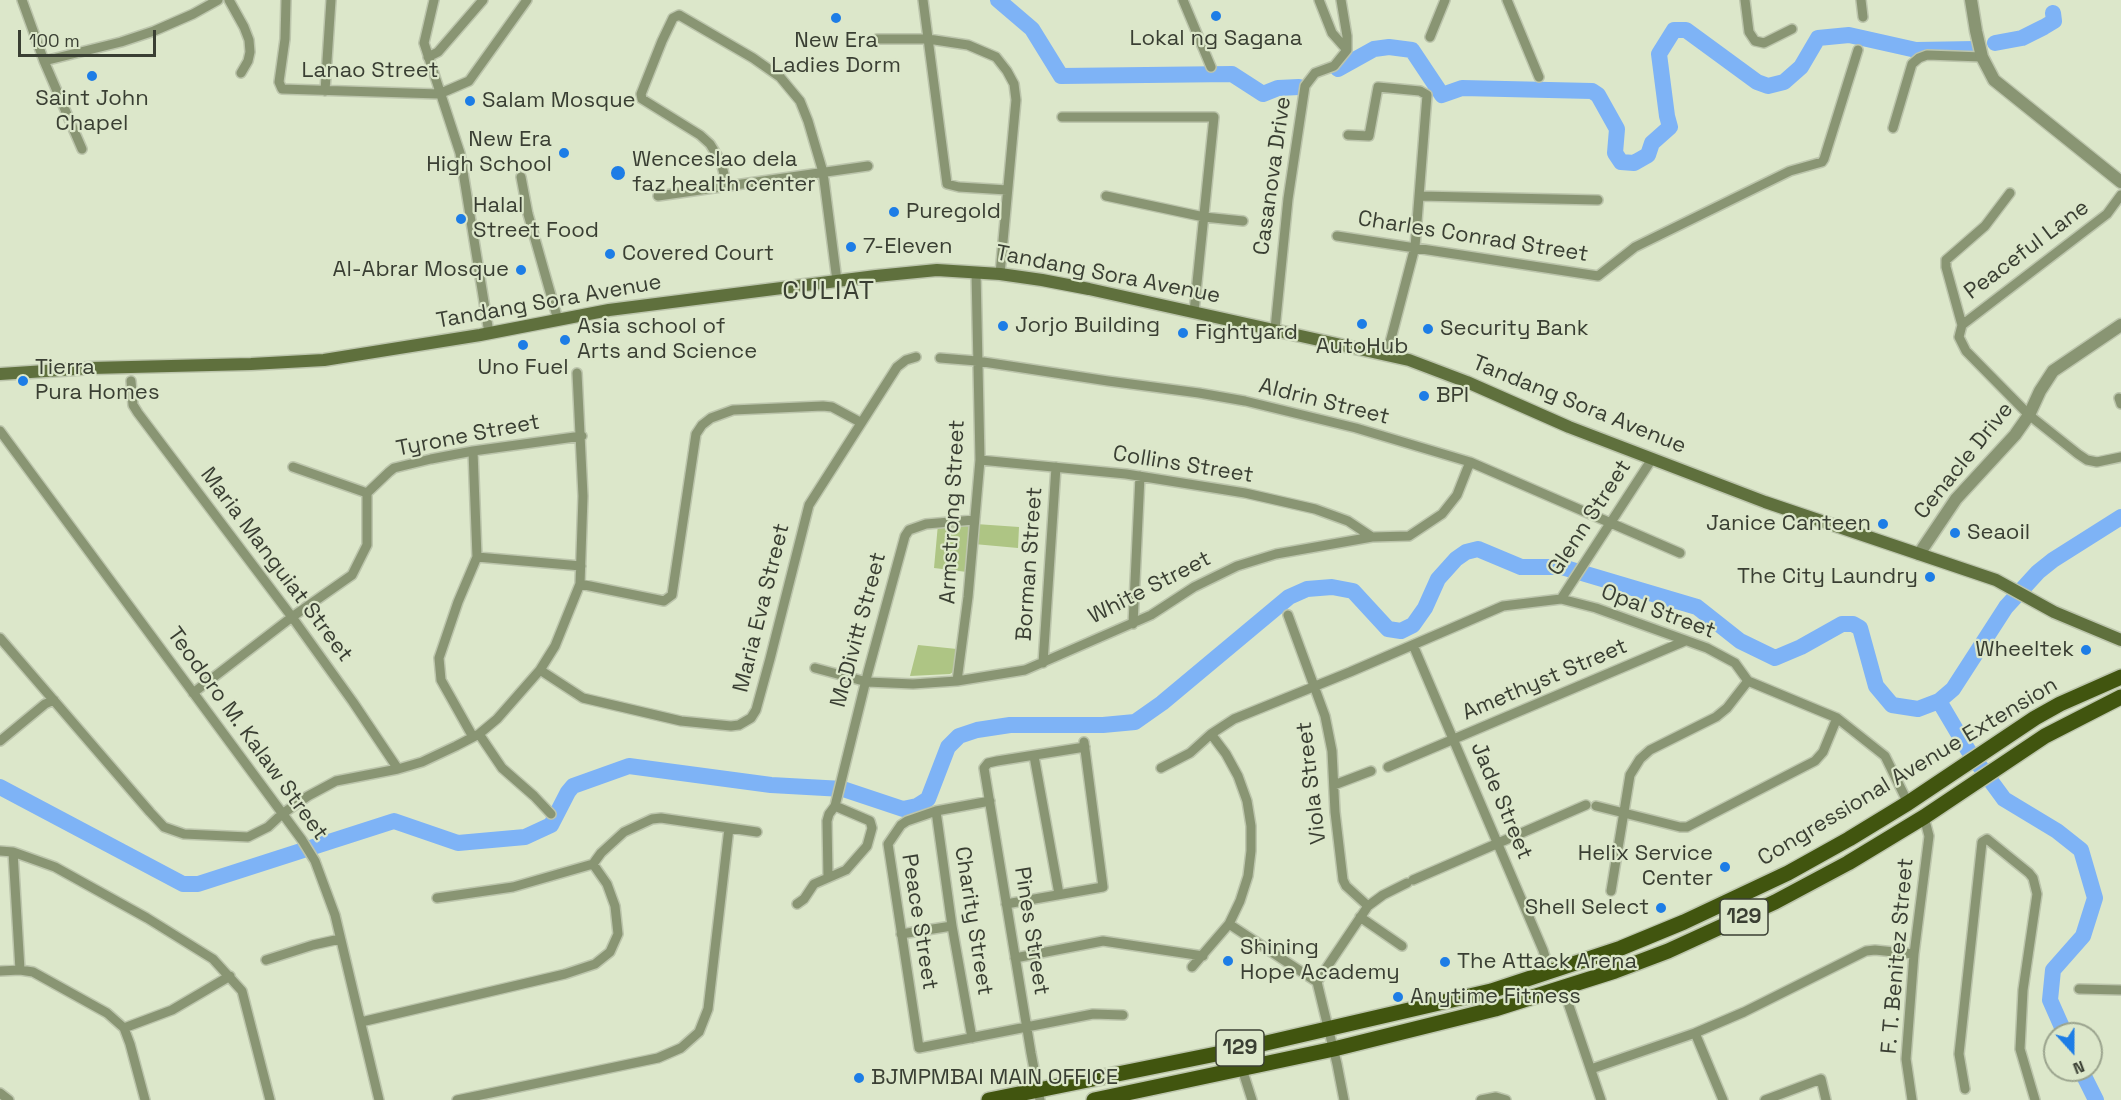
<!DOCTYPE html>
<html>
<head>
<meta charset="utf-8">
<style>
	body { margin:0 }
	#map { position:relative; width:2121px; height:1100px; overflow:hidden; background:#dce7ca; font-family:"Space Grotesk",sans-serif }
	canvas { display:block }
	.north { position:absolute; left:2043px; top:1022px; width:60px; height:60px; box-sizing:border-box; background:#dce7ca; border:2px solid #9ba48e; border-radius:50%; rotate:159deg; font-size:16px; font-weight:700; line-height:24px; text-align:center; color:#3a3f33 }
	.north::after { content:''; display:block; margin:auto; width:21px; height:27px; background:#1d7de6; clip-path:polygon(50% 0,100% 100%,50% 72%,0 100%) }
	.scale { position:absolute; left:18px; top:30px; width:138px; height:27px; box-sizing:border-box; border:3px solid #3a3f33; border-top:0; padding-left:8px; font-size:18px; line-height:21px; white-space:nowrap; color:#3a3f33; -webkit-text-stroke:4px #dce7ca; paint-order:stroke }
</style>
</head>
<body>
<div id="map">
<canvas width="2121" height="1100"></canvas>
<div class="north">N</div>
<div class="scale">100 m</div>
</div>
<script>
const c = document.querySelector('canvas').getContext('2d');
c.lineJoin = 'round';
function paint(path, color) {
  c.fillStyle = color;
  c.fill(path, 'evenodd');
}
function poly(rows) {
  const path = new Path2D();
  for (const r of rows) {
    path.moveTo(r[0], r[1]);
    for (let i = 2; i < r.length; i += 2) path.lineTo(r[i], r[i + 1]);
  }
  return path;
}
function strokePath(path, color, width, dash) {
  c.strokeStyle = color;
  c.lineWidth = width;
  c.lineCap = dash ? 'butt' : 'round';
  c.setLineDash(dash || []);
  c.stroke(path);
}
function drawText(font, color, halo, rows, align = 'center') {
  c.font = font + ' "Space Grotesk",sans-serif';
  c.lineWidth = 4.5;
  c.setLineDash([]);
  c.textBaseline = 'middle';
  c.strokeStyle = halo;
  c.fillStyle = color;
  for (const [text, x, y, turn = 0] of rows) {
    c.save();
    c.translate(x, y);
    c.rotate((+turn || 0) * Math.PI / 180);
    c.textAlign = isNaN(turn) ? turn : align;
    if (halo) c.strokeText(text, 0, 0);
    c.fillText(text, 0, 0);
    c.restore();
  }
}
paint(poly([
	[972,522,967,572,934,568,938,524],
	[976,524,1019,527,1018,548,974,544],
	[918,645,957,649,955,669,953,672,950,674,910,676]
]), '#aec584');
strokePath(poly([
	[998,0,1032,29,1061,76,1232,74,1263,94,1278,88,1299,87],
	[1995,43,2022,38,2044,27,2054,21,2053,13],
	[1338,69,1374,49,1389,47,1412,50,1442,95,1462,88,1592,91,1598,95,1617,129,1615,153,1621,162,1634,163,1648,155,1652,143,1670,127,1667,116,1659,54,1674,30,1686,30,1757,82,1768,86,1784,82,1801,67,1818,38,1849,35,1916,50,1975,49],
	[1939,701,1968,750,2004,799,2057,831,2081,850,2095,898,2083,936,2053,970,2050,1000,2065,1034],
	[0,787,183,884,198,884,394,821,458,843,525,837,551,825,568,792,573,786,629,766,771,785,843,789,903,809,917,806,928,799,948,747,959,736,977,730,1010,725,1103,725,1135,722,1162,703,1289,597,1307,589,1332,587,1353,591,1388,629,1401,631,1413,625,1425,608,1438,579,1456,559,1466,552,1478,549,1521,567,1562,567,1697,607,1740,641,1775,658,1801,647,1842,624,1853,624,1860,628,1876,686,1892,705,1918,709,1939,701,1953,689,2006,607,2038,572,2053,560,2121,517],
	[2081,1070,2096,1100]
]), '#7eb3f6', 16);
const minor = poly([
	[22,0,44,61,82,149],
	[229,0,244,27,249,40,250,52,248,61,241,73],
	[286,0,285,39,279,82,282,89,439,94,469,81,527,0],
	[434,0,424,43,460,153,489,333],
	[923,0,947,184,959,187,1007,190],
	[1183,0,1211,67],
	[1319,0,1332,33,1347,50],
	[1507,0,1539,77],
	[1745,0,1749,32,1755,41,1764,43,1792,29],
	[1861,0,1863,17],
	[1430,37,1445,0],
	[877,39,928,39,968,45,996,57,1007,71,1014,84,1016,100,1000,274],
	[428,57,438,52,483,0],
	[44,61,121,42,154,31,193,14,218,0],
	[325,91,331,0],
	[1062,117,1214,117,1194,312],
	[1893,128,1912,64,1919,58,1927,55,1982,57],
	[1348,135,1369,136,1378,87,1420,91,1427,95,1415,247,1387,354],
	[521,177,528,214,558,320],
	[727,186,721,162,710,144,700,135,642,99,641,94,662,41,673,18,679,15,753,58,780,77,800,101,808,121,823,172,837,281],
	[2121,195,2107,214,1962,325,1959,337,1966,351,2029,415,2078,454,2087,460,2097,462,2121,457],
	[658,196,868,166],
	[1106,196,1204,217,1243,221],
	[1420,196,1598,200],
	[1337,236,1598,276,1635,247,1790,171,1822,162,1824,159,1858,50],
	[1962,325,1946,267,1946,260,1985,226,2010,193],
	[1275,329,1288,199,1305,86,1315,73,1334,66,1347,50,1347,36,1341,0],
	[940,358,977,361,1108,381,1199,393,1245,401,1356,428,1470,462,1680,553],
	[131,381,133,405,138,413,292,617,353,702,398,769],
	[2119,398,2121,404],
	[0,431,302,840,315,861,335,915,379,1100],
	[473,451,477,557,458,602,439,658,441,680,473,737],
	[980,460,1126,474,1245,493,1315,509,1348,521,1372,537],
	[293,467,367,493],
	[477,557,581,566],
	[580,584,664,601,672,595,696,434,702,425,711,418,733,410,823,406,832,407,860,422],
	[1561,599,1652,459],
	[1288,615,1325,716,1332,751,1335,812,1343,880,1346,886,1368,906],
	[1133,624,1140,476],
	[0,638,150,812,164,827,184,834,248,837,268,827,282,814,308,796,336,781,398,769,422,762,456,746,479,734,497,719,540,670,555,646,580,584,583,496,577,373],
	[1413,645,1543,950,1550,973],
	[1043,663,1056,467],
	[815,668,867,682,913,684,957,681,1025,670,1151,615,1194,587,1237,566,1276,554,1372,537,1409,536,1442,514,1457,495,1470,462],
	[540,670,583,698,681,721,731,726,739,725,751,718,756,710,770,659,809,505,897,367,906,360,916,357],
	[957,681,968,597,980,460,976,272],
	[193,693,292,617,352,575,367,545,367,493,389,472,394,468,431,459,473,451,582,436],
	[479,734,502,768,534,796,551,814],
	[0,741,45,704,54,700],
	[1034,756,1059,894],
	[1388,767,1685,641],
	[1161,768,1190,753,1211,734,1234,719,1350,672,1503,606,1561,599,1596,608,1707,648,1735,663,1748,681,1837,718,1885,756,1908,803],
	[1334,785,1371,771],
	[990,801,936,811,907,821,901,825,888,844,919,1048,1093,1014,1123,1015],
	[835,806,868,672,905,536,909,530,926,524,974,520],
	[1596,806,1680,827,1687,827,1815,761,1823,752,1837,718],
	[936,811,952,926,972,1038],
	[0,851,13,852,55,867,147,918,213,959,242,991,270,1100],
	[13,852,20,970],
	[1413,880,1586,805],
	[1611,891,1630,775,1640,759,1650,750,1716,717,1727,708,1748,681],
	[437,898,513,887,593,864,601,853,624,832,652,819,661,818,757,832],
	[797,904,804,899,814,884,846,870,867,846,872,828,870,821,835,806,829,814,827,821,828,877],
	[1006,904,1103,887,1084,742],
	[1360,917,1402,946],
	[1229,924,1317,982,1337,1064,1344,1100],
	[901,934,952,926],
	[1015,958,1103,941,1203,956],
	[266,960,313,945,340,939],
	[1192,967,1229,924,1240,901,1248,876,1251,851,1251,826,1247,801,1238,776,1226,754,1211,734],
	[0,971,20,970,33,972,107,1013,124,1028,130,1044,145,1100],
	[1317,982,1368,906,1383,895,1407,883],
	[1563,988,1601,1100],
	[2079,989,2121,990],
	[361,1022,565,974,595,964,610,952,618,934,615,906,607,884,593,864],
	[124,1028,172,1010,230,976],
	[1695,1033,1723,1100],
	[1236,1050,1252,1100],
	[1591,1069,1695,1033,1744,1012,1866,951,1875,950,1914,954],
	[1965,1089,1959,1054,1982,842,1987,839,2029,873,2033,878,2037,894,2023,990,2020,1049,2035,1100],
	[0,1093,9,1100],
	[457,1100,658,1058,681,1048,699,1032,708,1009,729,828],
	[1040,1100,1031,1053,984,768,988,763,997,761,1085,747],
	[1481,1100,1496,1097,1506,1100],
	[1765,1100,1821,1079,1826,1100],
	[1912,1100,1906,1059,1914,954,1929,836,1924,817]
]);
const tertiary = poly([
	[1971,0,1976,31,1982,57,1994,80,2121,182],
	[1919,554,1956,499,2015,435,2029,415,2040,391,2053,371,2121,325]
]);
const secondary = poly([
	[0,374,91,368,251,364,324,360,480,335,609,310,876,276,937,270,1000,274,1042,280,1089,289,1409,360,1467,382,1569,427,1765,502,1996,580,2054,612,2121,640]
]);
const primary = poly([
	[989,1100,1236,1050,1491,991,1621,948,1684,922,1788,873,1849,839,1908,803,2035,718,2060,704,2121,677],
	[1094,1100,1334,1049,1495,1009,1615,971,1668,951,1775,902,1848,863,1924,817,2045,736,2121,697]
]);
strokePath(minor, '#bcc5ac', 12);
strokePath(tertiary, '#bcc5ac', 15);
strokePath(secondary, '#bcc5ac', 15);
strokePath(primary, '#bcc5ac', 18);
strokePath(minor, '#899573', 9);
strokePath(tertiary, '#899573', 12);
strokePath(secondary, '#5f703d', 12);
strokePath(primary, '#41550f', 15);
for (const [x, y, r, color] of [
	[1216,16,6,"#1d7de6"],
	[836,18,6,"#1d7de6"],
	[92,76,6,"#1d7de6"],
	[470,101,6,"#1d7de6"],
	[564,153,6,"#1d7de6"],
	[618,173,8,"#1d7de6"],
	[894,212,6,"#1d7de6"],
	[461,219,6,"#1d7de6"],
	[851,247,6,"#1d7de6"],
	[610,254,6,"#1d7de6"],
	[521,270,6,"#1d7de6"],
	[1362,324,6,"#1d7de6"],
	[1003,326,6,"#1d7de6"],
	[1428,329,6,"#1d7de6"],
	[1183,333,6,"#1d7de6"],
	[565,340,6,"#1d7de6"],
	[523,345,6,"#1d7de6"],
	[23,381,6,"#1d7de6"],
	[1424,396,6,"#1d7de6"],
	[1883,524,6,"#1d7de6"],
	[1955,533,6,"#1d7de6"],
	[1930,577,6,"#1d7de6"],
	[2086,650,6,"#1d7de6"],
	[1725,867,6,"#1d7de6"],
	[1661,908,6,"#1d7de6"],
	[1228,961,6,"#1d7de6"],
	[1445,962,6,"#1d7de6"],
	[1398,997,6,"#1d7de6"],
	[859,1078,6,"#1d7de6"]
]) {
  const dot = new Path2D();
  dot.arc(x, y, r, 0, 2 * Math.PI);
  c.fillStyle = color;
  c.fill(dot);
  strokePath(dot, '#dce7ca', 2);
}
for (const [x, y, w] of [
	[1744,917,48],
	[1240,1048,48]
]) {
  const box = new Path2D();
  box.roundRect(x - w / 2, y - 18, w, 36, 4.5);
  c.fillStyle = '#dce7ca';
  c.fill(box);
  strokePath(box, '#3a3f33', 1.5);
}
drawText('bold 21px', '#3a3f33', null, [
	["129",1744,917],
	["129",1240,1048]
]);
drawText('22px', '#3a3f33', '#dce7ca', [
	["Lokal ng Sagana",1216,39,"center"],
	["New Era",836,41,"center"],
	["Ladies Dorm",836,66,"center"],
	["Saint John",92,99,"center"],
	["Chapel",92,124,"center"],
	["Salam Mosque",482,101],
	["New Era",552,140,"right"],
	["High School",552,165,"right"],
	["Wenceslao dela",632,160],
	["faz health center",632,185],
	["Halal",473,206],
	["Street Food",473,231],
	["Puregold",906,212],
	["7-Eleven",863,247],
	["Covered Court",622,254],
	["Al-Abrar Mosque",509,270,"right"],
	["Jorjo Building",1015,326],
	["Asia school of",577,327],
	["Arts and Science",577,352],
	["Security Bank",1440,329],
	["Fightyard",1195,333],
	["AutoHub",1362,347,"center"],
	["Tierra",35,368],
	["Pura Homes",35,393],
	["Uno Fuel",523,368,"center"],
	["BPI",1436,396],
	["Janice Canteen",1871,524,"right"],
	["Seaoil",1967,533],
	["The City Laundry",1918,577,"right"],
	["Wheeltek",2074,650,"right"],
	["Helix Service",1713,854,"right"],
	["Center",1713,879,"right"],
	["Shell Select",1649,908,"right"],
	["Shining",1240,948],
	["Hope Academy",1240,973],
	["The Attack Arena",1457,962],
	["Anytime Fitness",1410,997],
	["BJMPMBAI MAIN OFFICE",871,1078]
], 'left');
drawText('22px', '#3a3f33', '#dce7ca', [
	["Lanao Street",370,71],
	["Casanova Drive",1273,176,-82],
	["Charles Conrad Street",1473,237,9],
	["Peaceful Lane",2027,250,-37],
	["Tandang Sora Avenue",1108,275,11],
	["Tandang Sora Avenue",549,302,-10],
	["Aldrin Street",1324,402,14],
	["Tandang Sora Avenue",1579,405,22],
	["Tyrone Street",468,436,-11],
	["Cenacle Drive",1964,461,-51],
	["Collins Street",1183,465,9],
	["Armstrong Street",953,512,-87],
	["Glenn Street",1590,518,-57],
	["Borman Street",1030,564,-86],
	["Maria Manguiat Street",276,565,53],
	["White Street",1150,588,-27],
	["Maria Eva Street",762,608,-76],
	["Opal Street",1658,612,20],
	["McDivitt Street",859,630,-75],
	["Amethyst Street",1545,680,-23],
	["Teodoro M. Kalaw Street",247,734,54],
	["Congressional Avenue Extension",1908,772,-31],
	["Viola Street",1312,783,-97],
	["Jade Street",1501,801,67],
	["Charity Street",973,921,81],
	["Peace Street",919,922,81],
	["Pines Street",1031,931,81],
	["F. T. Benitez Street",1898,956,-85]
]);
c.letterSpacing = '1.5px';
drawText('26px', '#3a3f33', '#dce7ca', [
	["CULIAT",829,292]
]);
c.letterSpacing = '0px';
</script>
</body>
</html>
